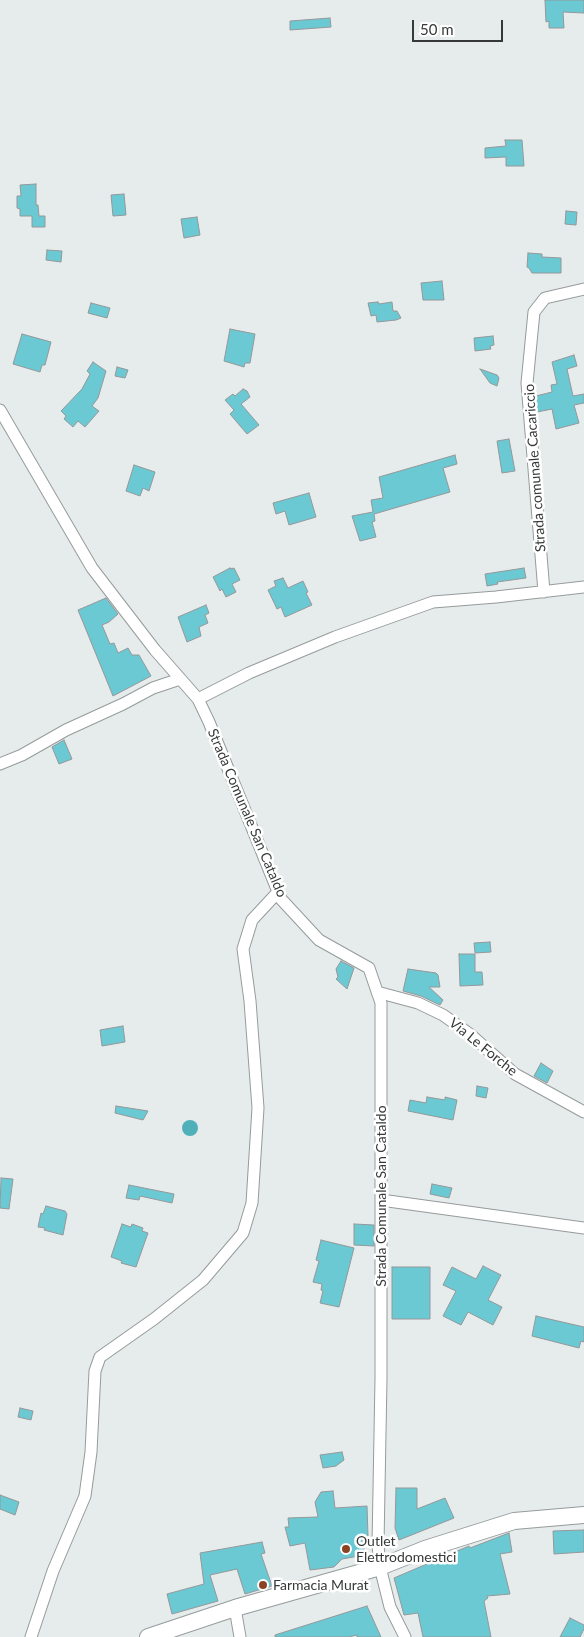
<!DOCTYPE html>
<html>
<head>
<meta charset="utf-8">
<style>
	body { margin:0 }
	#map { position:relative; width:584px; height:1637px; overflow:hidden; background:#e6ebec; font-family:Lato,sans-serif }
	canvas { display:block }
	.scale { position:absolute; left:412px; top:20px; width:91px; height:22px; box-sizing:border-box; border:2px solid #373939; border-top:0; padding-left:6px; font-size:15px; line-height:18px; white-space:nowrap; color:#373939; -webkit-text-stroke:4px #fff; paint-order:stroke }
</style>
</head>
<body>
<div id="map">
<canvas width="584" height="1637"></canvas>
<div class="scale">50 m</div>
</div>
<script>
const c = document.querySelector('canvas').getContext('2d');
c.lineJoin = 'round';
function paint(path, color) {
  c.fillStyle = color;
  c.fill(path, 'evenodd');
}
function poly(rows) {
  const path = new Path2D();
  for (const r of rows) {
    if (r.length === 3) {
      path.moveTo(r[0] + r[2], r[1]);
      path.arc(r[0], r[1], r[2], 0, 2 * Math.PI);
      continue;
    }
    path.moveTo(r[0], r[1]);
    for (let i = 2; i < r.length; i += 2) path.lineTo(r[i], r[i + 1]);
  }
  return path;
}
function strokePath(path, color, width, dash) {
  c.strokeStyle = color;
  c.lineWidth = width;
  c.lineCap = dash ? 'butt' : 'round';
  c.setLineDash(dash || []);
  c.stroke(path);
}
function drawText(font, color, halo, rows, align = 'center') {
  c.font = font + ' Lato,sans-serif';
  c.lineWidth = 5;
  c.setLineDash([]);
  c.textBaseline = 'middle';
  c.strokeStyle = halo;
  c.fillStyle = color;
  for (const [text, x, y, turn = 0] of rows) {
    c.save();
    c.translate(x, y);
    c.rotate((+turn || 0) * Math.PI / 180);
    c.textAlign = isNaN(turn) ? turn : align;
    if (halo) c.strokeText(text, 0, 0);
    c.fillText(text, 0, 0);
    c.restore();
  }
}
paint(poly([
	[190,1128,8]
]), '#50b0ba');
const building = poly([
	[545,0,584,0,584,13,563,12,564,28,549,28,549,21,546,22,545,0],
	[330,18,331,27,290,30,290,21,330,18],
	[505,140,522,140,524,166,506,166,506,157,485,158,485,148,506,146,505,140],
	[36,184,36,205,38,205,39,216,45,216,45,227,32,227,32,216,20,216,20,209,17,208,17,196,21,196,20,185,36,184],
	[124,194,126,215,113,216,111,195,124,194],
	[566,211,577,212,576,225,565,224,566,211],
	[197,217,200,235,184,238,181,219,197,217],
	[47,250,62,251,61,262,46,260,47,250],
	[528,253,542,254,542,257,561,258,561,273,532,273,529,268,527,267,528,253],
	[442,281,444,300,423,300,421,283,442,281],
	[378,302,379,304,392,302,393,311,397,311,401,318,396,320,377,322,376,315,371,316,368,303,378,302],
	[91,303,110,308,107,318,88,313,91,303],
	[230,329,255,334,250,363,245,363,244,367,224,361,230,329],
	[22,334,51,342,45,365,42,365,40,372,13,364,22,334],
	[493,336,494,345,490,346,491,349,475,351,474,338,493,336],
	[574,355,577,366,567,369,573,396,584,394,584,403,574,405,579,423,556,429,552,409,537,412,536,396,552,392,551,385,557,384,552,362,574,355],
	[93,362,106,371,98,398,92,406,99,411,85,427,78,421,73,427,64,419,66,416,61,411,82,389,90,374,87,371,93,362],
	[117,367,128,370,125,378,115,376,117,367],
	[480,369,497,375,499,378,497,386,490,383,480,369],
	[243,389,247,391,250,397,241,404,259,425,247,434,230,414,234,410,225,400,233,394,235,396,243,389],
	[509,439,515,471,502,473,497,441,509,439],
	[455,455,457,464,443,468,450,492,374,514,375,521,372,522,376,537,360,541,352,516,373,512,371,500,383,498,379,477,455,455],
	[134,465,155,472,149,491,143,488,140,496,126,491,134,465],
	[309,493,316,517,289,525,285,511,276,514,273,503,309,493],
	[230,568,230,569,234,568,240,580,232,584,236,592,226,597,222,589,220,591,213,577,230,568],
	[524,568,526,578,497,582,498,584,487,586,485,574,524,568],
	[283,578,288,588,303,581,308,592,306,593,312,605,285,617,281,607,277,609,268,590,276,586,274,581,283,578],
	[106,598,118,614,109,622,102,625,110,644,114,643,118,653,128,648,132,655,139,655,151,676,113,696,78,610,106,598],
	[206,605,209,613,205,615,208,623,199,627,201,636,187,642,178,617,206,605],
	[64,740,72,759,59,764,52,747,64,740],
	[490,942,491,952,475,953,474,943,490,942],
	[459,954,475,954,475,972,482,972,483,985,460,986,459,954],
	[341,961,354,968,347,989,336,979,338,977,336,969,341,961],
	[408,969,436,973,438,975,440,987,429,987,443,1000,440,1005,421,996,403,991,408,969],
	[123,1026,125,1042,102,1046,100,1030,123,1026],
	[541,1063,553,1071,547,1083,534,1076,541,1063],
	[477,1086,488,1088,486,1098,476,1096,477,1086],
	[427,1097,445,1100,445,1097,457,1100,453,1120,408,1111,410,1100,426,1103,427,1097],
	[116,1106,148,1111,143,1120,115,1113,116,1106],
	[1,1178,13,1179,9,1209,0,1208,1,1178],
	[432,1184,452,1188,449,1198,430,1194,432,1184],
	[129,1185,174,1194,172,1203,140,1196,139,1200,126,1198,129,1185],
	[46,1206,65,1211,67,1214,63,1235,44,1230,45,1228,38,1227,41,1213,43,1214,46,1206],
	[122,1224,131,1227,132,1224,143,1228,142,1231,148,1233,136,1267,121,1263,122,1261,111,1257,122,1224],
	[354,1224,374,1225,374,1246,354,1245,354,1224],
	[321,1240,354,1248,339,1307,320,1303,323,1291,321,1290,322,1284,313,1282,319,1261,316,1260,321,1240],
	[483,1266,501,1275,488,1300,502,1307,493,1325,468,1312,461,1325,443,1316,456,1291,443,1285,452,1267,476,1279,483,1266],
	[392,1267,430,1267,430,1319,392,1319,392,1267],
	[536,1316,584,1327,584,1342,581,1341,579,1348,532,1336,536,1316],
	[20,1408,33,1411,31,1420,18,1417,20,1408],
	[342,1452,344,1460,336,1466,323,1468,320,1455,342,1452],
	[396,1488,417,1488,417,1509,445,1498,454,1518,399,1540,395,1528,396,1488],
	[333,1491,335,1508,367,1506,368,1536,362,1538,365,1555,342,1559,334,1567,310,1570,305,1543,290,1546,285,1527,289,1527,288,1518,318,1517,315,1502,321,1492,333,1491],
	[0,1495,19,1502,15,1515,0,1509,0,1495],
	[584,1530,584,1552,554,1554,553,1531,584,1530],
	[509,1533,512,1552,500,1554,510,1594,487,1596,488,1598,484,1601,491,1637,423,1637,418,1613,404,1615,394,1578,469,1546,470,1548,509,1533],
	[262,1542,265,1553,261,1554,272,1586,245,1594,237,1569,210,1575,218,1601,172,1614,167,1594,204,1584,200,1553,262,1542],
	[367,1606,381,1637,357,1637,357,1635,349,1637,275,1637,275,1635,367,1606],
	[570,1618,584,1625,584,1629,580,1637,560,1637,570,1618]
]);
paint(building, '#6ac9d3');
strokePath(building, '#949899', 1);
const street = poly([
	[0,410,92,568,155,650,198,699,209,722,281,899,319,940,369,968,381,1003,381,1378,378,1545,380,1567,390,1607,405,1637],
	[544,592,527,383,534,312,545,298,584,289],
	[198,699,249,673,335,637,433,602,496,597,584,587],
	[0,764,22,755,66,730,123,704,153,688,180,679],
	[377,992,418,1003,443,1015,471,1035,515,1074,584,1112],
	[381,1200,584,1228],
	[235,1608,240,1637],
	[31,1637,53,1571,85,1496,91,1452,95,1371,100,1357,154,1319,203,1280,243,1233,252,1203,258,1108,250,1001,243,949,252,920,278,892]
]);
const secondary = poly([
	[148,1637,235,1608,380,1567,425,1549,514,1521,584,1515]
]);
strokePath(street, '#969b9b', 13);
strokePath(secondary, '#969b9b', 18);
strokePath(street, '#fff', 11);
strokePath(secondary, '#fff', 16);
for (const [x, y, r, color] of [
	[346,1549,5,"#8b4423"],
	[263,1585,5,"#8b4423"]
]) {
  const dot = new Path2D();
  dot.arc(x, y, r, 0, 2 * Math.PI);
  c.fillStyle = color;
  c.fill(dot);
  strokePath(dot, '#fff', 2);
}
drawText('14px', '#373939', '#fff', [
	["Strada comunale Cacariccio",535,468,-94],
	["Strada Comunale San Cataldo",247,813,67],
	["Via Le Forche",483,1047,39],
	["Strada Comunale San Cataldo",381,1196,-90]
]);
drawText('14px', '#373939', '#fff', [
	["Outlet",356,1541],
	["Elettrodomestici",356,1557],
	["Farmacia Murat",273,1585]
], 'left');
</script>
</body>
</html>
